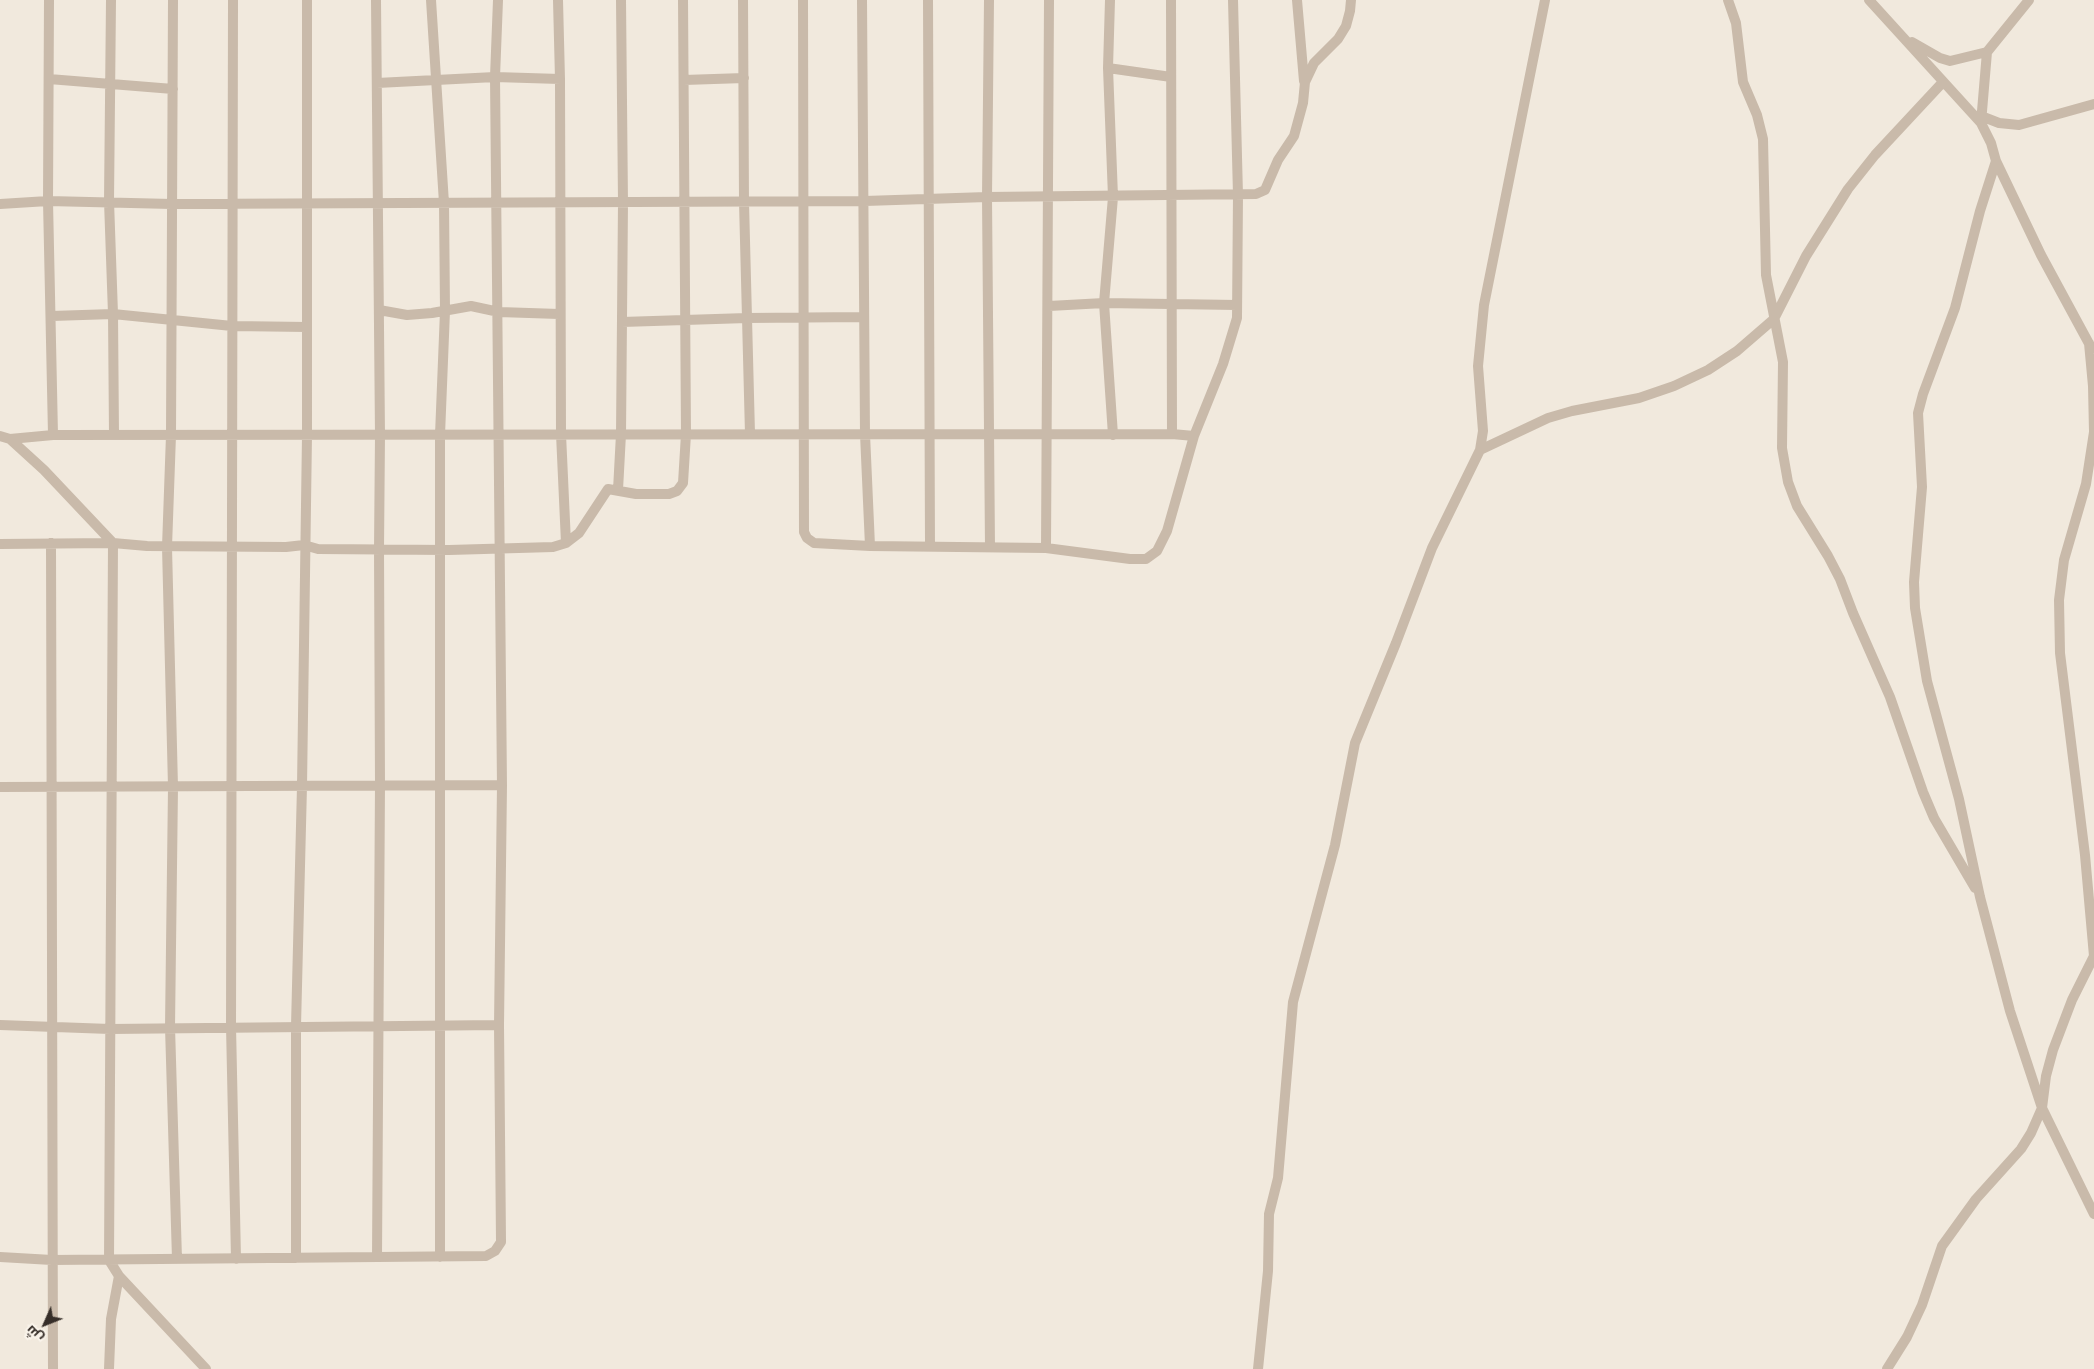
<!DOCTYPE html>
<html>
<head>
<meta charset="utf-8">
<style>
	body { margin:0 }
	#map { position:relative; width:2094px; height:1369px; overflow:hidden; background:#f1e9dd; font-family:Quicksand,Cairo,sans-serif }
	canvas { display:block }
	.north { position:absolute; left:20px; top:1299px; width:50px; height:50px; -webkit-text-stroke:4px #f9f3ea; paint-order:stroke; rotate:226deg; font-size:14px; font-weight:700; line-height:20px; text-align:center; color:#362e29 }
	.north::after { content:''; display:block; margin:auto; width:18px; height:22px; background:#362e29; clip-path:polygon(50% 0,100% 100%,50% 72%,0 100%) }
</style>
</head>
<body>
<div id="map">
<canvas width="2094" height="1369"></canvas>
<div class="north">ش</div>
</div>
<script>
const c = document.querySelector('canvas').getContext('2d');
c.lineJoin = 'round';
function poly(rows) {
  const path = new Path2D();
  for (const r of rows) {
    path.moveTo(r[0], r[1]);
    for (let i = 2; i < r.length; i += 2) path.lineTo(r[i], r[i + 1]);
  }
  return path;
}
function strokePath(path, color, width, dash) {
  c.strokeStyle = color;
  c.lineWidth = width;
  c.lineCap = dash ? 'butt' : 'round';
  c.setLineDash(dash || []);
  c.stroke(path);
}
strokePath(poly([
	[49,0,48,201,53,435],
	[111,0,109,201,113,314,114,435],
	[173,0,171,435,167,547,173,787,170,1027,177,1259],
	[233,0,231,1026,236,1259],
	[376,0,380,435,379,549,380,784,377,1257],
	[431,0,444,203,445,311,440,435,440,1257],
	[558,0,560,79,561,434,566,543],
	[743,0,744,202,750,434],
	[803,0,804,532,807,538,814,543,870,546,1046,548,1130,559,1146,559,1157,551,1167,531,1194,436,1223,364,1237,318,1238,195,1233,0],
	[862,0,865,434,870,546],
	[928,0,930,546],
	[989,0,987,197,990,547],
	[1110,0,1108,68,1113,197,1104,303,1113,435],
	[1171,0,1172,434],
	[1297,0,1304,81],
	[1728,0,1736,23,1743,82,1757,115,1763,139,1766,275,1783,362,1782,448,1788,482,1797,506,1828,556,1840,579,1853,613,1890,697,1923,792,1934,818,1975,888],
	[1869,0,1981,123,1991,143,1996,161,1980,211,1955,308,1923,394,1918,413,1922,487,1914,582,1915,608,1927,681,1959,799,1980,897,2010,1011,2042,1108,2094,1214],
	[1912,42,1940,58,1950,61,1987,52],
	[1108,68,1171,77],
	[49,79,173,89],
	[684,80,744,78],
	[377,83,495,77,560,79],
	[1981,116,1999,123,2019,125,2094,104],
	[1981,123,1987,52,2029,0],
	[1996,161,2041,255,2092,349],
	[0,204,48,201,172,204,865,201,987,197,1256,194,1265,190,1278,160,1294,136,1303,103,1305,82,1314,63,1338,39,1346,26,1350,11,1351,0],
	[1049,306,1104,303,1237,305],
	[379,310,407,315,432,313,471,306,499,312,559,314],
	[52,316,113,314,232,326,307,327],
	[622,322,747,318,864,317],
	[2089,343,2093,386,2094,432,2086,484,2064,560,2059,600,2060,653,2085,855,2094,956],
	[0,436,10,439,53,435,1172,434,1194,436],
	[10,439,44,470,113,543,147,546,286,547,304,545,318,549,449,550,553,547,566,543,579,533,608,489,636,494,669,494,677,491,683,483,686,434,683,0],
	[1480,450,1548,418,1572,411,1639,398,1674,386,1708,370,1737,351,1774,319,1806,256,1848,189,1875,155,1943,82],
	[618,490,621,434,623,202,621,0],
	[51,543,53,1369],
	[0,544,113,543,109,1260,119,1276,206,1369],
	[1046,548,1049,0],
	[0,787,502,785],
	[0,1025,110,1029,499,1025],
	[0,1257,52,1260,486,1256,495,1251,501,1242,499,1025,502,785,495,77,498,0],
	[296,1258,296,1026,302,786,307,435,307,0],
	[109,1369,111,1319,119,1276],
	[1258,1369,1268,1271,1269,1214,1278,1178,1293,1002,1335,845,1355,743,1396,643,1432,548,1480,450,1483,431,1478,366,1484,305,1545,0],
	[1887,1369,1907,1337,1922,1305,1942,1246,1976,1199,2021,1149,2031,1133,2042,1108,2046,1076,2053,1050,2072,1000,2094,956]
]), '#c9baaa', 10);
</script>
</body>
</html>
